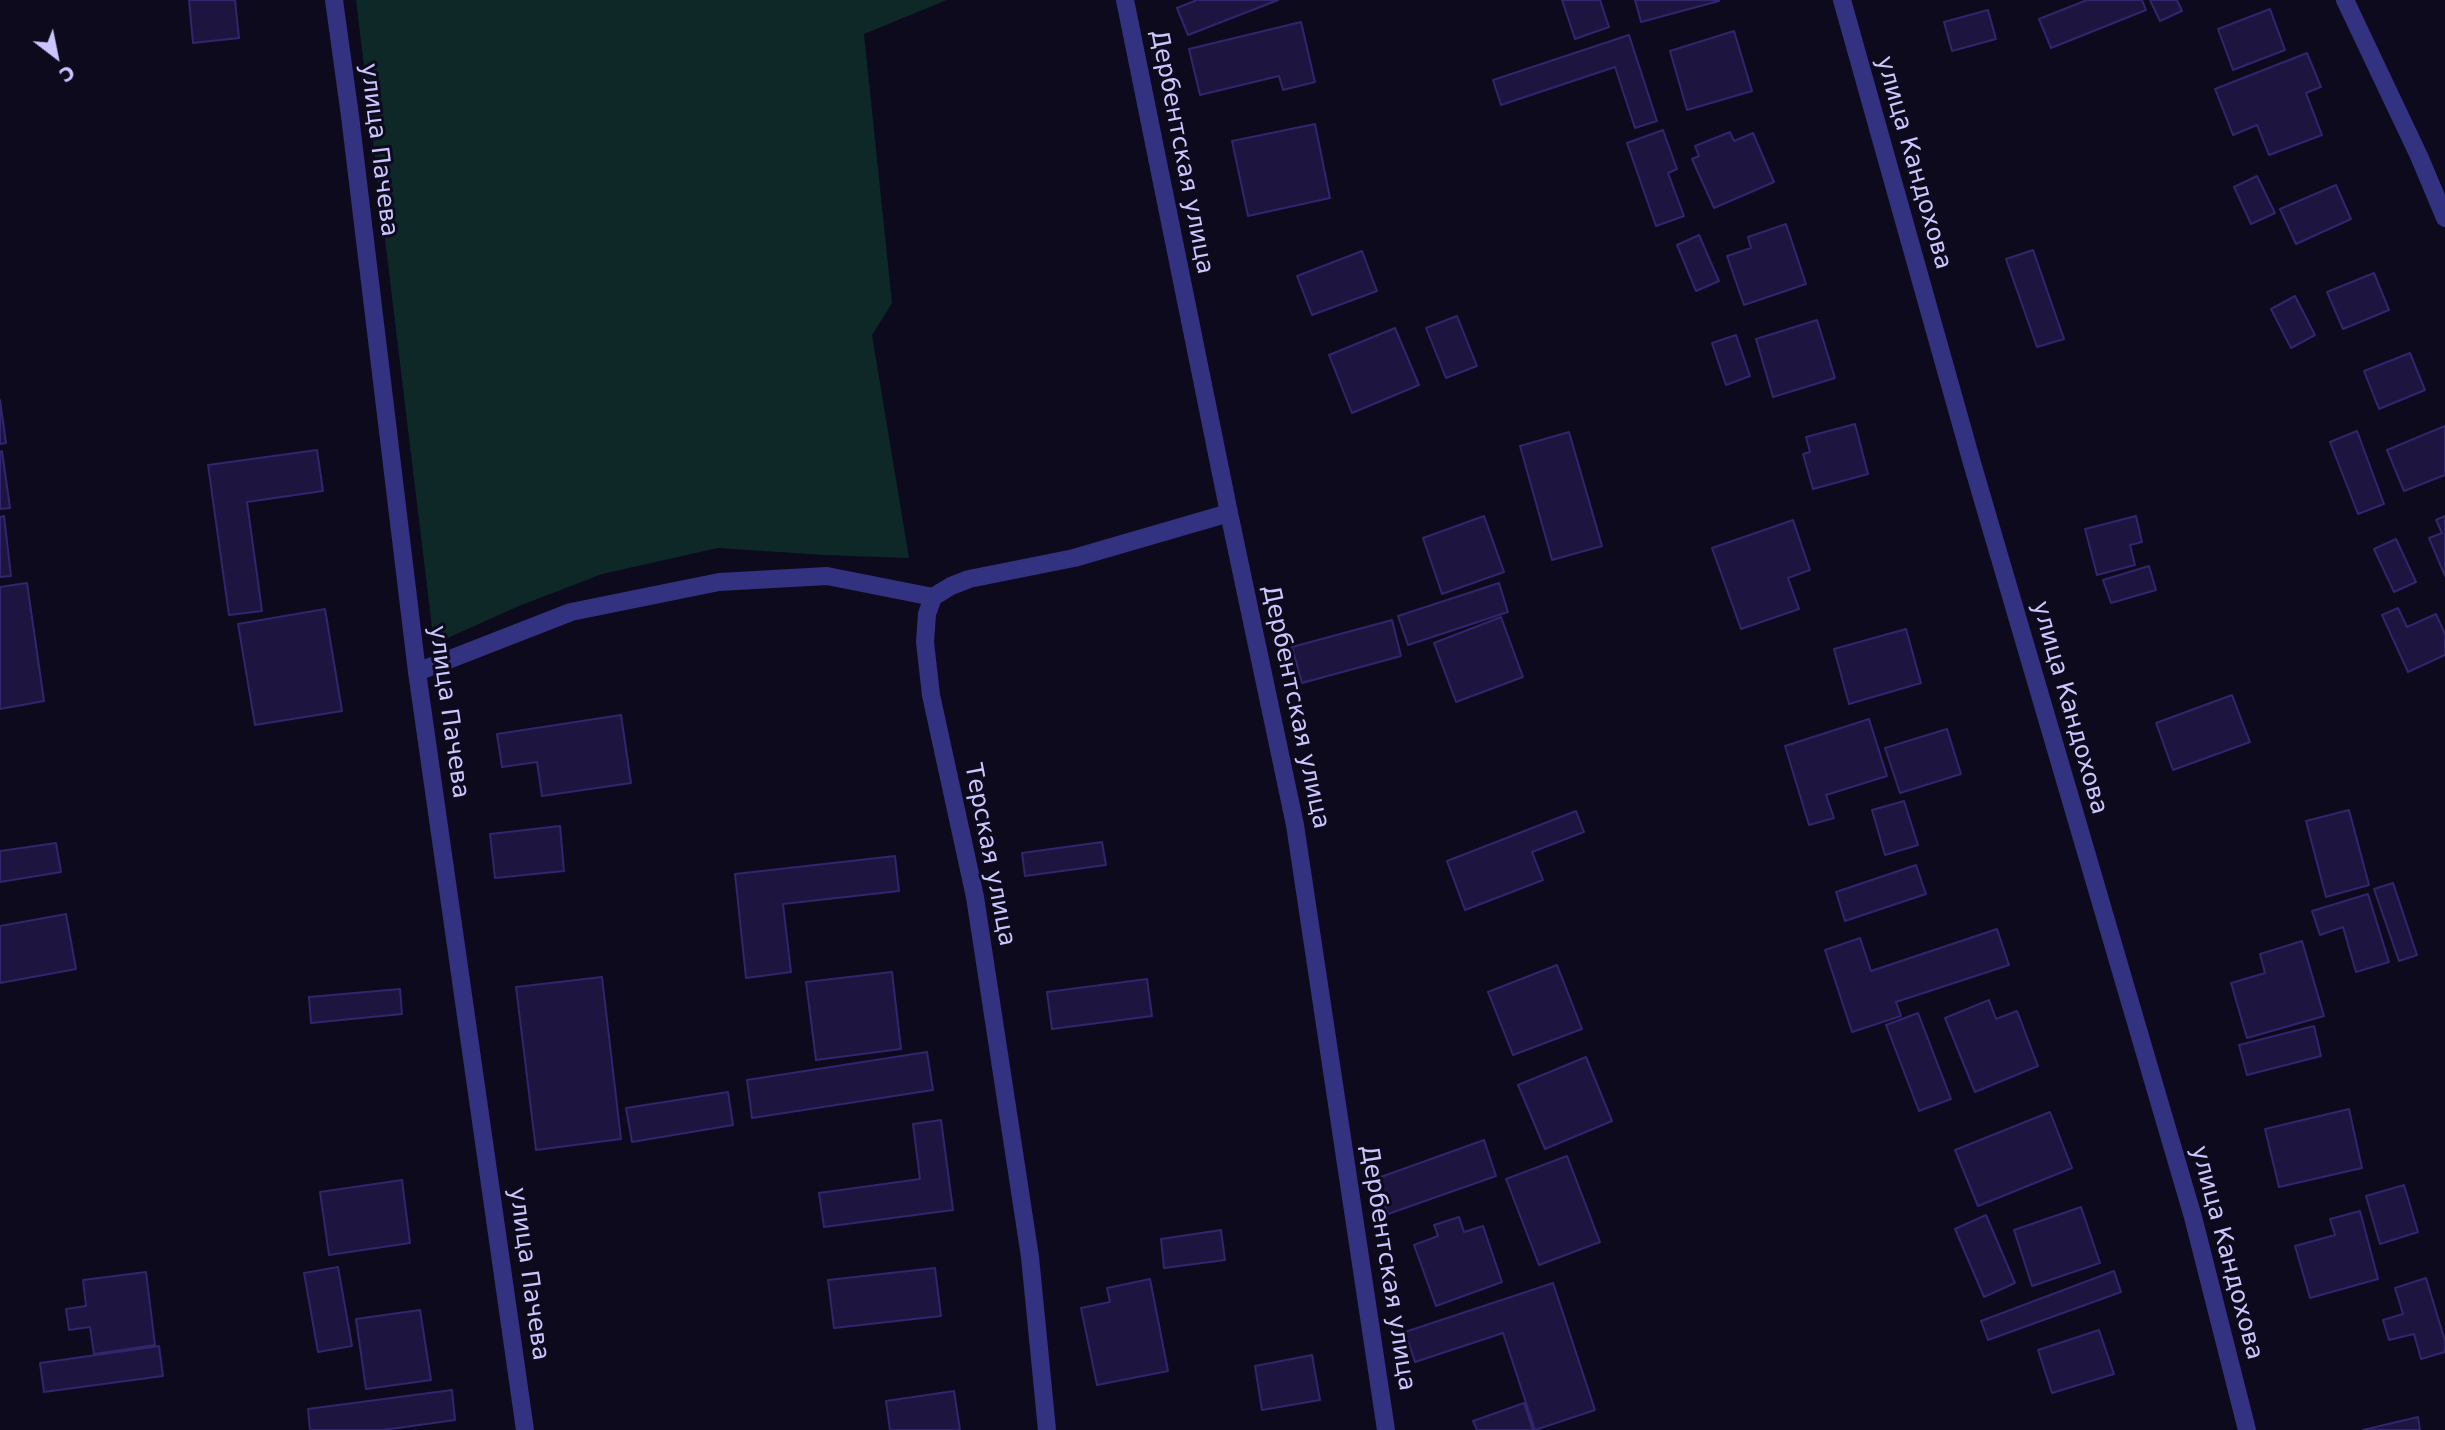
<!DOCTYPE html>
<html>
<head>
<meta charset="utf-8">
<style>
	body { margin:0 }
	#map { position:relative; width:2445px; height:1430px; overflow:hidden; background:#0d0a1d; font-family:"DejaVu Sans",sans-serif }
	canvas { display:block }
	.north { position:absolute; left:21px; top:21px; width:70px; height:70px; -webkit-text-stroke:5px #0d0a1d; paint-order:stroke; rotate:148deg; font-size:19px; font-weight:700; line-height:28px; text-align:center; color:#ccc6ff }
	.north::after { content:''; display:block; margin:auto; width:24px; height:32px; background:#ccc6ff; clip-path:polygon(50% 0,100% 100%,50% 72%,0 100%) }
</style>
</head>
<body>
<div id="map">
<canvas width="2445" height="1430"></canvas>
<div class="north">С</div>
</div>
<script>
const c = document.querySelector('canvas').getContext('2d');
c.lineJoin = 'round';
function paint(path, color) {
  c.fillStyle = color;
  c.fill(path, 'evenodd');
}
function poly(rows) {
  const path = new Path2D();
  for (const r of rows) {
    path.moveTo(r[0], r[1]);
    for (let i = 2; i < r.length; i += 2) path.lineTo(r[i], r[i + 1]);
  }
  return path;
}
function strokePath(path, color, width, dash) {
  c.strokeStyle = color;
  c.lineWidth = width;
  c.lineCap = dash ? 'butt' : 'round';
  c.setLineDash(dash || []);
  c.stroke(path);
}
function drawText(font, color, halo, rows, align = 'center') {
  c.font = font + ' "DejaVu Sans",sans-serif';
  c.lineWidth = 6;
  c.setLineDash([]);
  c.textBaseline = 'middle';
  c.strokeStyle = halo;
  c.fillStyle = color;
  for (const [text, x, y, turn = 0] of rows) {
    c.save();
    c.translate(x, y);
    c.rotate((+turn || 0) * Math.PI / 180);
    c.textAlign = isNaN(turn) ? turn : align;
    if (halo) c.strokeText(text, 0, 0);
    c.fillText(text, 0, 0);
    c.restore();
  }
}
paint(poly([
	[356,0,947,0,864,34,892,303,872,335,909,558,824,555,718,548,602,574,519,606,434,644]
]), '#0d2826');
const building = poly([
	[189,0,235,0,239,38,193,43,189,0],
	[1197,0,1278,0,1188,35,1177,8,1197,0],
	[1562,0,1600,0,1609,27,1575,39,1562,0],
	[1635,0,1719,0,1719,1,1641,22,1635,0],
	[2087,0,2142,0,2146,10,2051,48,2039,19,2087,0],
	[2150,0,2177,0,2182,11,2160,21,2150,0],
	[2270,9,2285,50,2233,70,2218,29,2270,9],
	[1988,10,1996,39,1952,51,1944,22,1988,10],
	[1301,22,1315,82,1283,90,1279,76,1200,95,1189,49,1301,22],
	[1734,31,1752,91,1687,110,1670,51,1734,31],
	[1629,35,1657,121,1635,128,1615,67,1501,105,1493,80,1629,35],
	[2307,53,2321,87,2306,93,2322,135,2269,155,2257,125,2233,135,2215,89,2307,53],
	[1315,124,1330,198,1248,216,1232,141,1315,124],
	[1663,130,1677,169,1668,173,1684,216,1656,226,1627,143,1663,130],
	[1730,132,1734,141,1753,133,1774,182,1714,208,1692,159,1699,156,1695,146,1730,132],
	[2257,176,2275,213,2251,224,2234,187,2257,176],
	[2336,185,2351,219,2296,244,2280,209,2336,185],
	[1786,224,1806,284,1744,305,1727,256,1751,248,1748,237,1786,224],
	[1699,235,1719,281,1696,291,1677,245,1699,235],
	[2033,250,2064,339,2037,347,2006,259,2033,250],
	[1362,251,1377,291,1312,315,1297,276,1362,251],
	[2374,273,2389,310,2343,329,2327,292,2374,273],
	[2295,296,2315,335,2291,348,2271,309,2295,296],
	[1457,316,1477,366,1446,378,1426,328,1457,316],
	[1817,320,1835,378,1773,397,1756,339,1817,320],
	[1395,328,1419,385,1352,413,1329,355,1395,328],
	[1736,335,1750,376,1726,385,1712,343,1736,335],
	[2410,353,2425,390,2379,409,2364,371,2410,353],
	[0,400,6,443,0,444,0,400],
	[1855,424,1868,474,1813,489,1803,454,1810,452,1806,437,1855,424],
	[2445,426,2445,475,2404,491,2387,450,2445,426],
	[2357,431,2384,504,2358,514,2330,442,2357,431],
	[1569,432,1602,546,1552,560,1520,446,1569,432],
	[317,450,323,491,247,502,262,611,229,615,208,465,317,450],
	[2,451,10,508,0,509,0,452,2,451],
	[4,516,11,576,0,577,0,517,4,516],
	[1484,516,1504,572,1442,594,1423,538,1484,516],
	[2136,516,2142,542,2130,545,2135,565,2097,575,2085,529,2136,516],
	[2445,516,2445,576,2429,538,2442,533,2436,520,2445,516],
	[1793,520,1810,570,1788,578,1799,609,1741,629,1712,548,1793,520],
	[2396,539,2416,582,2394,592,2374,549,2396,539],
	[2149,566,2156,590,2111,603,2103,580,2149,566],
	[27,583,44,701,0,709,0,587,27,583],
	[1499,583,1508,612,1408,645,1398,616,1499,583],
	[2398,608,2407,627,2436,614,2445,634,2445,655,2408,672,2382,615,2398,608],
	[325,609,342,711,255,725,238,624,325,609],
	[1501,617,1523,677,1456,702,1434,643,1501,617],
	[1392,620,1401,656,1302,683,1292,647,1392,620],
	[1906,629,1921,683,1849,704,1834,649,1906,629],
	[2232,695,2250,742,2173,770,2156,723,2232,695],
	[621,715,631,783,542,796,537,762,502,767,497,734,621,715],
	[1869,719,1887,776,1826,795,1834,818,1809,825,1785,746,1869,719],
	[1947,729,1961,774,1900,793,1885,748,1947,729],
	[1904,801,1918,845,1885,855,1872,810,1904,801],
	[2349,810,2369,885,2326,897,2306,821,2349,810],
	[1576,811,1584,832,1532,852,1543,880,1465,910,1447,861,1576,811],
	[560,826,564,871,495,878,490,834,560,826],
	[1102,842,1106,865,1025,876,1022,853,1102,842],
	[56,843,61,872,0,882,0,851,56,843],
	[895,856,899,891,783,904,791,972,746,978,735,874,895,856],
	[1916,865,1926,894,1845,921,1836,892,1916,865],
	[2393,883,2417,955,2399,961,2374,889,2393,883],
	[2368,894,2389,962,2356,972,2343,927,2320,935,2312,911,2368,894],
	[66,914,76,969,0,983,0,926,66,914],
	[1997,929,2009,965,1896,1002,1901,1016,1852,1032,1825,950,1860,938,1871,971,1997,929],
	[2302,941,2324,1016,2247,1038,2231,983,2265,973,2260,954,2302,941],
	[1557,965,1582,1029,1513,1055,1488,992,1557,965],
	[892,972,901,1049,816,1060,806,982,892,972],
	[602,977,621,1139,536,1150,516,987,602,977],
	[1147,979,1152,1016,1052,1029,1047,992,1147,979],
	[400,989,402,1014,311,1023,309,997,400,989],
	[1989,1000,1996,1019,2017,1011,2038,1066,1975,1092,1945,1018,1989,1000],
	[1918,1013,1951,1099,1919,1111,1886,1025,1918,1013],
	[2314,1026,2321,1056,2247,1075,2239,1045,2314,1026],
	[927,1052,933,1090,752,1118,747,1080,927,1052],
	[1586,1057,1612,1121,1545,1149,1518,1085,1586,1057],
	[728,1092,733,1125,632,1142,626,1108,728,1092],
	[2349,1109,2362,1168,2279,1187,2265,1129,2349,1109],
	[2050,1112,2072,1168,1978,1206,1955,1150,2050,1112],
	[941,1120,953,1210,824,1227,819,1193,920,1179,913,1124,941,1120],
	[1484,1140,1496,1176,1388,1214,1375,1179,1484,1140],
	[1567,1156,1600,1242,1539,1265,1506,1179,1567,1156],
	[402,1180,410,1243,329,1255,320,1192,402,1180],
	[2404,1185,2418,1232,2380,1244,2366,1196,2404,1185],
	[2081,1207,2100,1263,2032,1286,2014,1230,2081,1207],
	[2360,1211,2378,1279,2310,1298,2295,1246,2335,1235,2330,1219,2360,1211],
	[1986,1215,2015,1283,1984,1297,1955,1229,1986,1215],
	[1459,1217,1464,1232,1483,1226,1502,1282,1436,1306,1414,1245,1438,1236,1434,1225,1459,1217],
	[1221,1230,1225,1260,1164,1268,1161,1239,1221,1230],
	[338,1267,352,1346,318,1352,304,1273,338,1267],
	[935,1268,941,1316,834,1328,828,1280,935,1268],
	[2114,1271,2121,1292,1988,1340,1981,1321,2114,1271],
	[146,1272,155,1345,94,1354,90,1327,69,1330,66,1309,86,1306,83,1280,146,1272],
	[2426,1278,2445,1341,2445,1352,2421,1359,2414,1334,2389,1340,2383,1320,2403,1314,2395,1288,2426,1278],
	[1150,1279,1168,1371,1097,1385,1081,1308,1110,1302,1107,1288,1150,1279],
	[1553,1283,1595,1410,1535,1430,1503,1333,1415,1362,1405,1332,1553,1283],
	[420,1310,431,1380,366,1389,356,1319,420,1310],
	[2099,1330,2114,1374,2052,1393,2038,1350,2099,1330],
	[159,1346,163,1376,44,1392,40,1363,159,1346],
	[1312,1355,1320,1400,1262,1410,1255,1366,1312,1355],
	[452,1390,455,1420,383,1430,310,1430,308,1409,452,1390],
	[954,1391,960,1430,890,1430,886,1401,954,1391],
	[1524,1403,1533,1430,1477,1430,1473,1421,1524,1403],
	[2418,1417,2420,1430,2363,1430,2418,1417]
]);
paint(building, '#1d153f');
strokePath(building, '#32256d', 2);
strokePath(poly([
	[334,0,350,116,417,672,525,1430],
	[1125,0,1229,513,1295,825,1386,1430],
	[1842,0,1972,463,2193,1217,2247,1430],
	[2345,0,2419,156,2445,218],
	[417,672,571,612,719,582,827,576,933,597],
	[1047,1430,1030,1257,975,897,931,695,925,642,927,614,933,597,951,586,969,579,1074,558,1229,513]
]), '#333280', 18);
drawText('24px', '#ccc6ff', '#0d0a1d', [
	["улица Пачева",378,150,83],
	["Дербентская улица",1181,152,79],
	["улица Кандохова",1913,163,74],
	["Дербентская улица",1295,707,78],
	["улица Кандохова",2069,708,74],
	["улица Пачева",448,712,82],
	["Терская улица",989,855,79],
	["улица Кандохова",2226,1253,75],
	["Дербентская улица",1387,1268,81],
	["улица Пачева",528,1274,82]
]);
</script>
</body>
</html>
